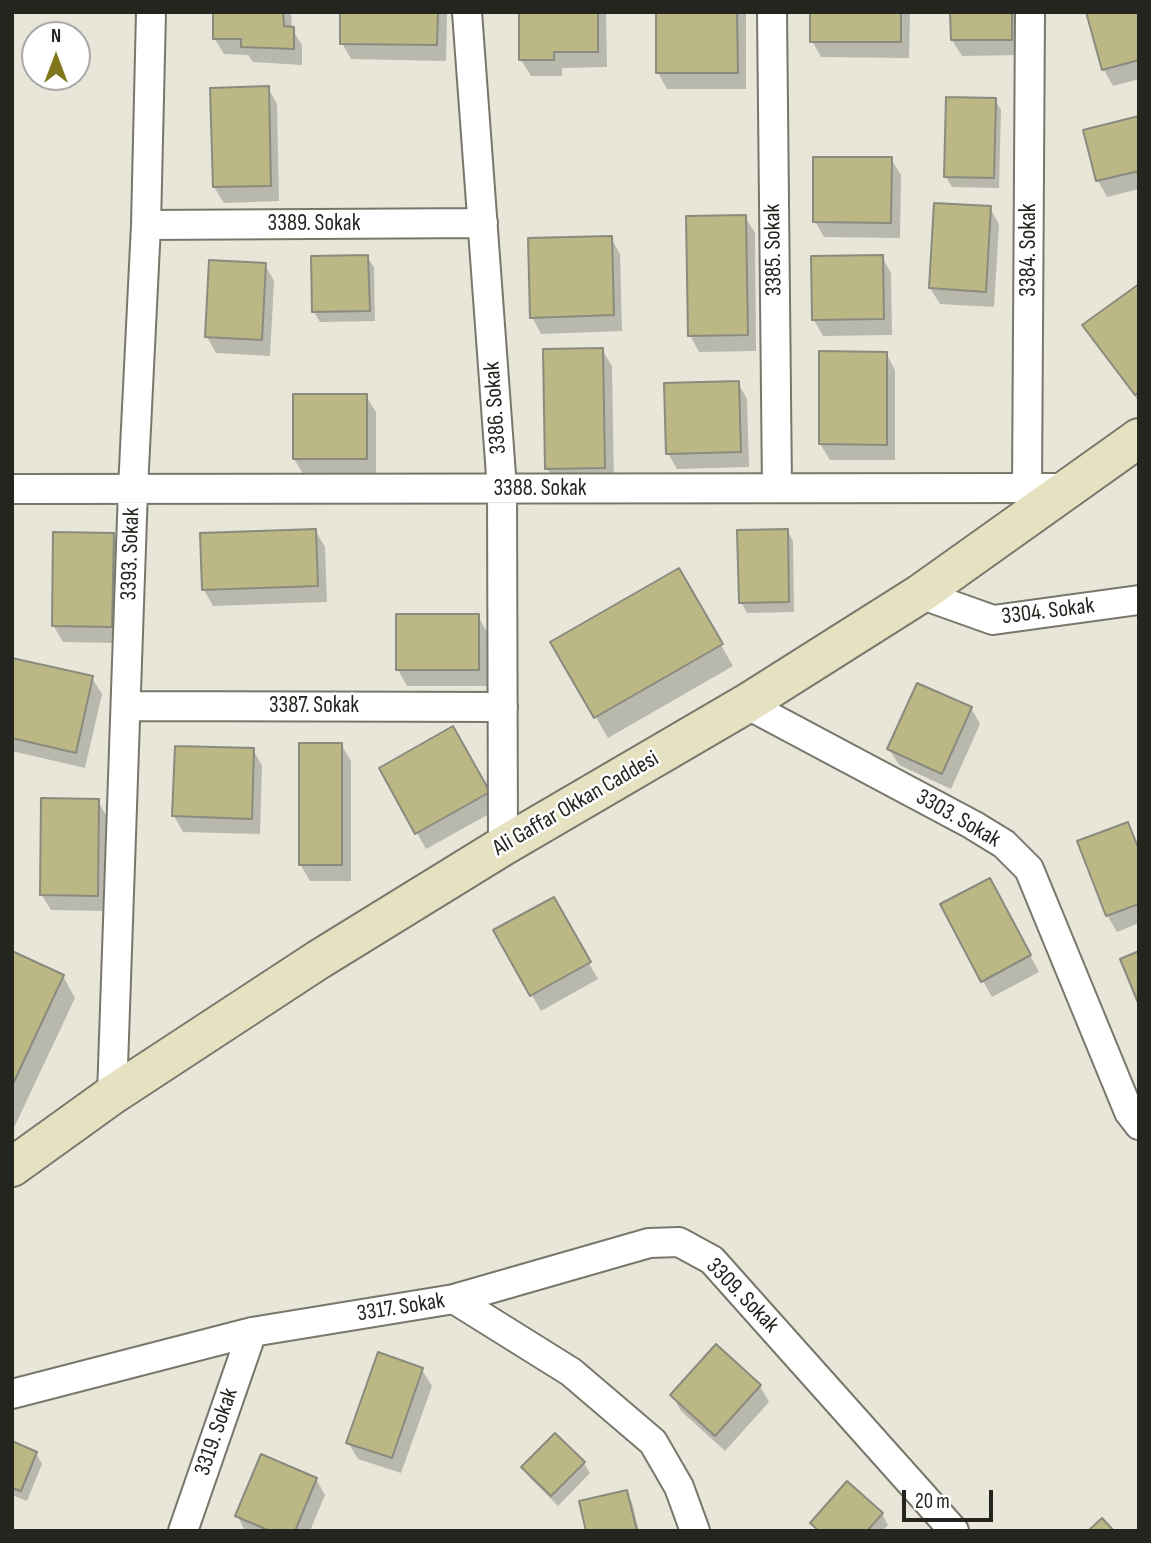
<!DOCTYPE html>
<html>
<head>
<meta charset="utf-8">
<style>
	body { margin:0 }
	#map { position:relative; width:1151px; height:1543px; overflow:hidden; background:#e7e6d9; font-family:"Sofia Sans Condensed",sans-serif }
	canvas { display:block }
	.frame { position:absolute; inset:0; border:14px solid #252520; pointer-events:none }
	.north { position:absolute; left:21px; top:21px; width:70px; height:70px; box-sizing:border-box; background:#fff; border:2px solid #a8a8a6; border-radius:50%; rotate:0deg; font-size:19px; font-weight:700; line-height:28px; text-align:center; color:#252520 }
	.north::after { content:''; display:block; margin:auto; width:24px; height:32px; background:#81781d; clip-path:polygon(50% 0,100% 100%,50% 72%,0 100%) }
	.scale { position:absolute; left:902px; top:1490px; width:91px; height:32px; box-sizing:border-box; border:4px solid #252520; border-top:0; padding-left:9px; font-size:21px; line-height:24px; white-space:nowrap; color:#252520; -webkit-text-stroke:5px #fff; paint-order:stroke }
</style>
</head>
<body>
<div id="map">
<canvas width="1151" height="1543"></canvas>
<div class="frame"></div>
<div class="north">N</div>
<div class="scale">20 m</div>
</div>
<script>
const c = document.querySelector('canvas').getContext('2d');
c.lineJoin = 'round';
function paint(path, color) {
  c.fillStyle = color;
  c.fill(path, 'evenodd');
}
function poly(rows) {
  const path = new Path2D();
  for (const r of rows) {
    path.moveTo(r[0], r[1]);
    for (let i = 2; i < r.length; i += 2) path.lineTo(r[i], r[i + 1]);
  }
  return path;
}
function strokePath(path, color, width, dash) {
  c.strokeStyle = color;
  c.lineWidth = width;
  c.lineCap = dash ? 'butt' : 'round';
  c.setLineDash(dash || []);
  c.stroke(path);
}
function drawText(font, color, halo, rows, align = 'center') {
  c.font = font + ' "Sofia Sans Condensed",sans-serif';
  c.lineWidth = 5;
  c.setLineDash([]);
  c.textBaseline = 'middle';
  c.strokeStyle = halo;
  c.fillStyle = color;
  for (const [text, x, y, turn = 0] of rows) {
    c.save();
    c.translate(x, y);
    c.rotate((+turn || 0) * Math.PI / 180);
    c.textAlign = isNaN(turn) ? turn : align;
    if (halo) c.strokeText(text, 0, 0);
    c.fillText(text, 0, 0);
    c.restore();
  }
}
paint(poly([
	[214,12,291,12,292,29,302,45,302,65,253,62,248,55,224,54,214,38],
	[342,12,447,12,446,61,351,59,342,43],
	[521,12,606,12,607,67,562,68,562,76,531,76,521,60],
	[657,12,746,12,746,89,667,89,658,73],
	[812,12,910,12,909,58,821,57,812,41],
	[952,12,1020,12,1021,55,962,56,952,40],
	[1088,12,1139,12,1139,79,1113,86,1104,70],
	[268,88,277,104,279,201,224,203,214,187],
	[995,100,1001,110,999,188,952,187,946,177],
	[1139,118,1139,189,1107,197,1098,181,1085,131],
	[891,159,901,175,900,238,824,237,815,221],
	[990,208,999,224,994,307,940,304,930,288],
	[745,217,755,233,756,351,699,352,690,335],
	[611,238,620,254,622,331,541,334,532,317],
	[367,257,374,267,375,321,320,322,314,312],
	[882,257,891,273,892,335,823,336,814,320],
	[265,265,274,281,270,356,216,353,207,337],
	[1139,286,1139,402,1094,342,1085,326],
	[602,350,612,366,614,484,556,485,547,468],
	[886,353,895,370,895,460,830,460,820,444],
	[738,383,747,399,749,467,677,469,668,453],
	[366,396,376,412,376,475,304,475,294,459],
	[315,530,325,547,327,602,213,606,204,590],
	[787,530,793,541,794,612,747,613,741,602],
	[113,534,122,551,120,643,63,642,53,625],
	[678,570,733,666,608,738,553,643],
	[478,616,487,632,487,686,407,686,398,670],
	[12,660,92,678,102,694,85,768,12,751],
	[971,708,980,724,951,789,899,765,889,749],
	[453,729,498,809,426,849,381,768],
	[341,744,351,761,351,881,310,881,300,864],
	[253,749,262,766,260,834,183,832,174,816],
	[98,801,107,817,106,911,51,910,41,894],
	[1127,824,1139,846,1139,923,1117,932,1107,915],
	[998,896,1039,972,992,997,983,981],
	[553,899,598,979,541,1011,495,931],
	[12,953,63,976,75,998,12,1132],
	[422,1370,432,1386,401,1473,358,1459,348,1442],
	[760,1386,769,1402,725,1451,681,1411,672,1395],
	[12,1443,36,1453,42,1464,27,1501,12,1495],
	[584,1463,590,1473,558,1506,530,1478,523,1467],
	[316,1479,325,1495,310,1531,245,1531,237,1515],
	[626,1492,632,1503,639,1531,587,1531],
	[882,1514,888,1525,882,1531,817,1531,812,1523]
]), '#0003');
const building = poly([
	[213,12,283,12,284,26,294,27,294,49,241,47,241,39,213,39,213,12],
	[340,12,438,12,437,45,340,44,340,12],
	[519,12,598,12,598,52,554,52,554,60,519,60,519,12],
	[656,12,737,12,738,73,656,73,656,12],
	[810,12,901,12,901,42,810,42,810,12],
	[950,12,1012,12,1012,40,951,40,950,12],
	[1086,12,1139,12,1139,60,1102,70,1086,12],
	[269,86,271,186,213,187,210,88,269,86],
	[946,97,996,98,994,178,944,177,946,97],
	[1139,116,1139,171,1096,181,1083,130,1139,116],
	[813,157,892,157,891,223,813,222,813,157],
	[934,203,991,206,986,292,929,288,934,203],
	[746,215,748,335,688,336,686,216,746,215],
	[612,236,614,315,530,318,528,238,612,236],
	[368,255,370,311,312,312,311,256,368,255],
	[883,255,884,319,812,320,811,256,883,255],
	[209,260,266,263,262,340,205,337,209,260],
	[1139,284,1139,392,1135,395,1082,325,1139,284],
	[603,348,605,468,545,469,543,349,603,348],
	[819,351,887,352,887,445,819,444,819,351],
	[739,381,741,452,666,454,664,383,739,381],
	[293,394,367,394,367,459,293,459,293,394],
	[316,529,318,586,202,590,200,533,316,529],
	[788,529,789,602,739,603,737,530,788,529],
	[53,532,114,533,112,627,52,626,53,532],
	[679,568,723,644,594,718,550,642,679,568],
	[396,614,479,614,479,670,396,670,396,614],
	[12,658,93,676,76,753,12,738,12,658],
	[917,683,972,707,942,774,887,749,917,683],
	[453,726,490,792,415,834,379,768,453,726],
	[299,743,342,743,342,865,299,865,299,743],
	[175,746,254,748,252,819,172,816,175,746],
	[41,798,99,799,98,896,40,895,41,798],
	[1128,822,1139,850,1139,904,1106,916,1077,841,1128,822],
	[990,878,1031,955,981,982,940,904,990,878],
	[554,897,591,962,530,996,493,930,554,897],
	[12,951,64,975,12,1086,12,951],
	[1139,951,1139,1005,1120,959,1139,951],
	[716,1344,761,1385,715,1436,670,1395,716,1344],
	[378,1352,423,1368,392,1458,346,1443,378,1352],
	[555,1433,585,1462,551,1496,521,1467,555,1433],
	[12,1441,37,1452,21,1491,12,1488,12,1441],
	[261,1454,317,1478,295,1531,270,1531,235,1516,261,1454],
	[847,1481,883,1513,867,1531,819,1531,810,1523,847,1481],
	[627,1490,637,1531,586,1531,579,1501,627,1490],
	[1102,1518,1114,1531,1088,1531,1102,1518]
]);
paint(building, '#bcb885');
strokePath(building, '#8a8a7e', 2);
const street = poly([
	[467,12,502,489,503,846],
	[772,12,777,488],
	[146,225,483,223],
	[1027,488,1030,12],
	[12,489,1068,488],
	[920,594,993,620,1139,600],
	[746,704,973,825,1004,844,1029,869,1129,1112,1139,1125],
	[126,706,503,707],
	[112,1095,133,489,146,225,151,12],
	[454,1299,649,1243,679,1242,712,1260,954,1531],
	[12,1394,252,1332,454,1299,571,1372,653,1442,679,1487,695,1531],
	[183,1531,252,1332]
]);
const secondary = poly([
	[12,1167,112,1095,318,960,503,846,746,704,920,594,1139,438]
]);
strokePath(street, '#78776b', 32);
strokePath(secondary, '#78776b', 42);
strokePath(street, '#fff', 28);
strokePath(secondary, '#e5e1c1', 38);
drawText('23px', '#252520', '#fff', [
	["3389. Sokak",314,224],
	["3385. Sokak",774,250,-91],
	["3384. Sokak",1029,250,-90],
	["3386. Sokak",496,408,-94],
	["3388. Sokak",540,489],
	["3393. Sokak",131,554,-88],
	["3304. Sokak",1048,612,-7],
	["3387. Sokak",314,706],
	["Ali Gaffar Okkan Caddesi",576,804,-30],
	["3303. Sokak",958,819,30],
	["3309. Sokak",742,1296,46],
	["3317. Sokak",401,1308,-9],
	["3319. Sokak",217,1432,-71]
]);
</script>
</body>
</html>
